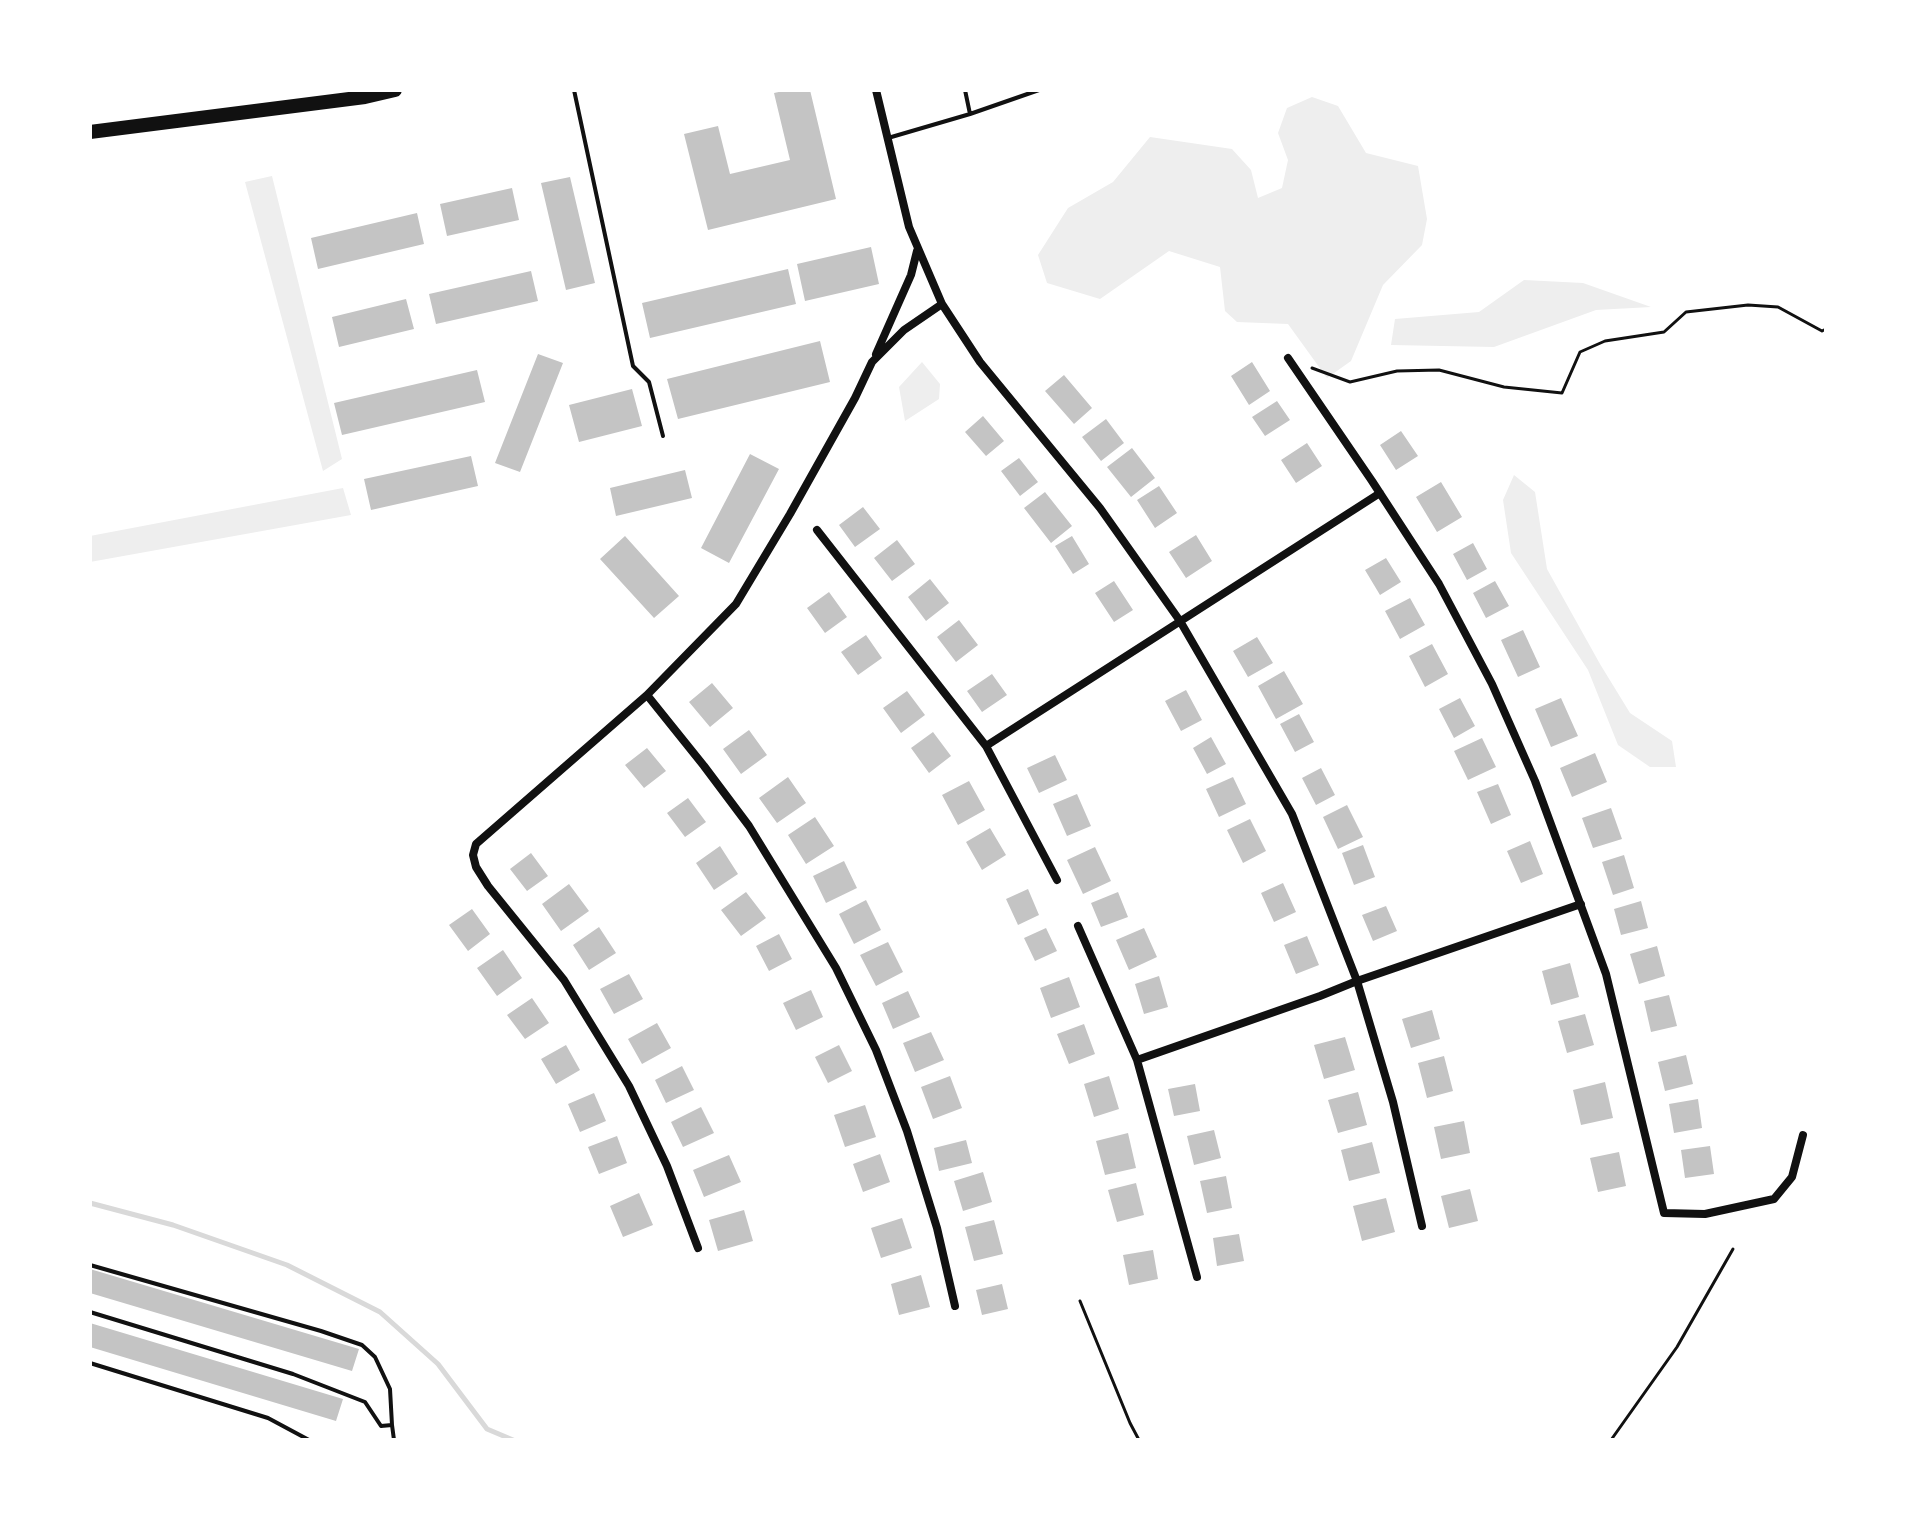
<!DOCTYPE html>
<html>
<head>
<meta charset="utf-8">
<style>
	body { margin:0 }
	#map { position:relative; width:1916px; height:1530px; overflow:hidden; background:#fff; font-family:"Open Sans",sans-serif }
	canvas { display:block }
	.frame { position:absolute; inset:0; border:92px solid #fff; pointer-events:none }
</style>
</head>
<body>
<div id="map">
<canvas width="1916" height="1530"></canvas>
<div class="frame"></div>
</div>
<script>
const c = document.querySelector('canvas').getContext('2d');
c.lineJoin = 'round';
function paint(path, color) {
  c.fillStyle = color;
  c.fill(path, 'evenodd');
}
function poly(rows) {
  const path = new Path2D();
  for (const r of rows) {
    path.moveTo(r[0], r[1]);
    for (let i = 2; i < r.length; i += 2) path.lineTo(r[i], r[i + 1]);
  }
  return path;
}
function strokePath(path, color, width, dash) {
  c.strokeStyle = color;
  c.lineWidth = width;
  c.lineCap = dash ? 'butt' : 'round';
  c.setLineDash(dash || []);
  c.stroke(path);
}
paint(poly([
	[1312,97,1338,106,1366,153,1418,166,1427,219,1422,245,1383,285,1351,361,1327,378,1288,324,1237,322,1225,311,1220,267,1169,251,1100,299,1047,283,1038,255,1068,208,1113,182,1150,137,1232,149,1251,170,1258,198,1282,188,1288,160,1278,133,1287,108],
	[272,176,342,459,323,471,245,182],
	[1524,280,1583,283,1651,307,1596,310,1494,347,1391,345,1395,319,1479,312],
	[922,362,940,384,939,399,905,421,899,387],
	[1514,475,1535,492,1547,569,1600,664,1630,713,1672,741,1676,767,1650,767,1618,745,1588,670,1511,553,1503,500],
	[343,488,351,515,90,562,90,536]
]), '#eee');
strokePath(poly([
	[90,1203,173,1225,287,1265,380,1312,438,1364,487,1429,513,1440]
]), '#d9d9d9', 5);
paint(poly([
	[788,90,810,90,836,199,708,230,684,134,718,126,730,174,790,160,774,93],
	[570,177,595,283,566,290,541,183],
	[512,188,519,220,447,236,440,204],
	[417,213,424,244,318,269,311,238],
	[871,247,879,284,805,301,797,264],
	[788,269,796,304,650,338,642,303],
	[531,271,538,301,436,324,429,294],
	[406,299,414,329,339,347,332,317],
	[820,341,830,382,678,419,667,379],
	[538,354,563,363,520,472,495,463],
	[1252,362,1270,391,1249,405,1231,376],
	[477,370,485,402,342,435,334,403],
	[1064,375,1092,408,1074,424,1045,391],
	[632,389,642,426,579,442,569,405],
	[1277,401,1290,420,1265,436,1252,417],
	[983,416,1004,441,986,456,965,432],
	[1106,419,1124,443,1101,461,1082,437],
	[1401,431,1418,456,1396,470,1380,445],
	[1307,443,1322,466,1296,483,1281,460],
	[1132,448,1155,478,1131,497,1107,467],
	[750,454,779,469,729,563,701,548],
	[471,456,478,486,371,510,364,479],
	[1019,458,1038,482,1020,496,1001,471],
	[685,470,692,498,616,516,610,488],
	[1441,482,1462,517,1437,532,1416,497],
	[1159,486,1177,513,1155,528,1137,500],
	[1045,492,1072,526,1051,543,1024,508],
	[863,507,880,529,855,547,839,525],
	[1196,535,1212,561,1186,578,1169,552],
	[625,536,679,596,654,618,600,559],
	[1072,536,1089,564,1073,574,1055,546],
	[897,540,915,564,892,581,874,558],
	[1473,543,1487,569,1467,580,1453,554],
	[1386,558,1401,582,1380,595,1365,570],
	[930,579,949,603,926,621,908,597],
	[1114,581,1133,610,1114,622,1095,593],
	[1495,581,1509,606,1486,618,1473,593],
	[829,592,847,617,825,633,807,608],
	[1410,598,1425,625,1400,639,1385,611],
	[959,620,978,645,956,662,937,637],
	[1523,630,1540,667,1518,677,1501,640],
	[866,635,882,658,858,675,841,652],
	[1257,637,1273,663,1248,677,1233,651],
	[1432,644,1448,674,1425,687,1409,656],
	[1284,671,1303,704,1276,719,1258,686],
	[992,674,1007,695,982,712,967,691],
	[712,683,733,708,710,727,689,702],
	[1186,690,1202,720,1181,731,1165,701],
	[907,691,925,715,901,733,883,708],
	[1460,698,1475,726,1454,738,1439,709],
	[1561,698,1578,736,1551,747,1535,709],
	[1299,714,1314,742,1295,752,1280,724],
	[749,730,767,755,741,774,723,749],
	[933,732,951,756,929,773,911,748],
	[1211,737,1226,764,1207,774,1193,748],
	[1482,738,1496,767,1468,780,1454,751],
	[647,748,666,771,644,788,625,765],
	[1595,753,1607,782,1572,797,1560,768],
	[1055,755,1067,780,1039,793,1027,768],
	[1321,768,1335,795,1316,805,1302,778],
	[788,777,806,803,777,823,759,798],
	[1233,777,1246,804,1219,817,1206,789],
	[969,781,985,810,958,825,942,795],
	[1498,784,1511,815,1491,824,1477,792],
	[1077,794,1091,826,1067,836,1053,804],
	[688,798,706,822,685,837,667,813],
	[1347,805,1363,837,1338,849,1323,817],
	[1611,808,1622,839,1593,848,1582,818],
	[815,817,834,846,806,864,788,835],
	[1250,819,1266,851,1243,863,1227,830],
	[990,828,1006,855,982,870,966,842],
	[1530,841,1543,874,1521,883,1507,851],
	[1363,845,1375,877,1354,885,1342,853],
	[720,846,738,874,714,890,696,863],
	[1095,847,1111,881,1083,894,1067,860],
	[531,853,548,876,527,891,510,869],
	[1624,855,1634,888,1613,895,1602,862],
	[844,861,857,888,826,903,813,876],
	[1283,883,1296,912,1274,922,1261,893],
	[569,884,589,911,561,931,542,904],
	[1028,889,1039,915,1018,925,1006,899],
	[746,892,766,918,741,936,721,910],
	[1118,892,1128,917,1101,927,1091,903],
	[866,900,881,930,854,944,839,914],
	[1641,901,1648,928,1621,935,1614,909],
	[1386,906,1397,931,1373,941,1362,915],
	[472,909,490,934,468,951,449,925],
	[599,927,616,953,589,970,573,945],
	[1046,928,1057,951,1035,961,1024,938],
	[1144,928,1157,957,1129,970,1116,940],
	[779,934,792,959,769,971,756,946],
	[1307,936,1319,965,1296,974,1284,945],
	[888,942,903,972,876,986,860,955],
	[1657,946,1665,976,1639,984,1630,954],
	[503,950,522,978,497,996,477,968],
	[1570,963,1579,997,1551,1005,1542,971],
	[629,974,643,999,614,1014,600,989],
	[1159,976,1168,1007,1144,1014,1135,984],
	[1069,977,1080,1007,1051,1018,1040,988],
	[811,990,823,1017,796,1030,783,1003],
	[908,991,920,1017,893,1029,882,1003],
	[1669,995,1677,1026,1651,1032,1644,1001],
	[532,998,549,1023,525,1039,507,1015],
	[1432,1010,1440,1039,1411,1048,1402,1019],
	[1585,1014,1594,1045,1567,1053,1558,1021],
	[657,1023,671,1048,642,1064,628,1039],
	[1084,1024,1095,1054,1069,1064,1057,1034],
	[931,1032,944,1060,915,1072,903,1043],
	[1345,1037,1355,1070,1324,1079,1314,1045],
	[566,1045,580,1070,556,1084,541,1059],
	[839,1045,852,1071,828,1083,815,1057],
	[1686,1055,1693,1084,1665,1091,1658,1062],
	[1444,1056,1453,1091,1427,1098,1418,1063],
	[682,1066,694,1090,666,1103,655,1080],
	[950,1076,962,1108,933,1119,921,1087],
	[1109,1076,1119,1109,1094,1117,1084,1084],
	[1605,1082,1613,1118,1581,1125,1573,1090],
	[1195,1084,1200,1111,1174,1116,1168,1089],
	[1358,1092,1367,1125,1338,1133,1328,1100],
	[594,1093,606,1121,580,1132,568,1104],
	[1698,1099,1702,1128,1674,1133,1669,1104],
	[865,1105,876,1137,845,1147,834,1115],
	[701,1107,714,1133,683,1147,671,1122],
	[1464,1121,1470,1153,1441,1159,1434,1127],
	[1214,1130,1221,1158,1194,1165,1187,1136],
	[1128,1133,1136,1168,1105,1175,1096,1141],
	[617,1136,627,1163,599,1174,588,1147],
	[966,1140,972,1163,939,1171,934,1148],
	[1372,1142,1380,1173,1349,1181,1341,1150],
	[1710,1146,1714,1174,1685,1178,1681,1150],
	[1619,1152,1626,1186,1598,1192,1590,1158],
	[880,1154,890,1182,863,1192,853,1164],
	[729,1155,741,1182,704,1197,693,1170],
	[983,1172,992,1202,963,1211,954,1181],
	[1226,1176,1232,1208,1207,1213,1200,1181],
	[1136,1183,1144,1215,1117,1222,1108,1190],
	[1470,1189,1478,1221,1449,1228,1441,1196],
	[639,1193,653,1225,623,1237,610,1206],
	[1386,1198,1395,1232,1362,1241,1353,1206],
	[744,1210,753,1241,718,1251,709,1220],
	[902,1218,912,1248,881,1258,871,1228],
	[994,1220,1003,1254,974,1261,965,1227],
	[1239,1234,1244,1261,1217,1266,1213,1238],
	[1153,1250,1158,1279,1129,1285,1123,1255],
	[90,1269,359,1349,352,1371,90,1293],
	[921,1275,930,1307,899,1315,891,1284],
	[1002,1284,1008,1309,982,1315,976,1290],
	[90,1323,343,1399,336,1421,90,1347]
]), '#c4c4c4');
strokePath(poly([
	[1312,368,1350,382,1397,371,1439,370,1504,387,1562,393,1580,352,1605,341,1664,332,1686,312,1748,305,1778,307,1822,331,1826,329],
	[1080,1301,1130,1423,1139,1440],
	[1611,1440,1677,1347,1733,1249]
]), '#111', 3);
strokePath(poly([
	[574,90,633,366,649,382,663,436],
	[965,90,970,114,1039,90],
	[888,138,970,114],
	[90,1265,321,1331,362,1345,375,1357,390,1389,392,1425,381,1426,365,1402,293,1374,90,1312],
	[90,1363,268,1418,309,1440],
	[392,1425,394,1440]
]), '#111', 4);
strokePath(poly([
	[876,90,909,227,942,304,980,362,1100,508,1180,621,1292,814,1357,981,1393,1102,1422,1226],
	[942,304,904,330,872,362,855,398,790,514,736,604,647,695,704,766,749,826,836,968,876,1050,907,1131,937,1228,955,1306],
	[876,354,911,275,917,251],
	[1288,358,1372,481,1439,584,1492,684,1535,781,1606,974,1664,1213,1705,1214,1774,1199,1792,1177,1803,1135],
	[817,530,986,746,1057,880],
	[647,695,476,844,473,855,476,867,488,886,564,980,629,1086,667,1166,698,1248],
	[986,746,1380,493],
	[1078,926,1137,1060,1197,1277],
	[1137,1060,1320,996,1357,981,1581,904]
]), '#111', 8);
strokePath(poly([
	[90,132,365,97,395,90]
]), '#111', 14);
</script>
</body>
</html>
